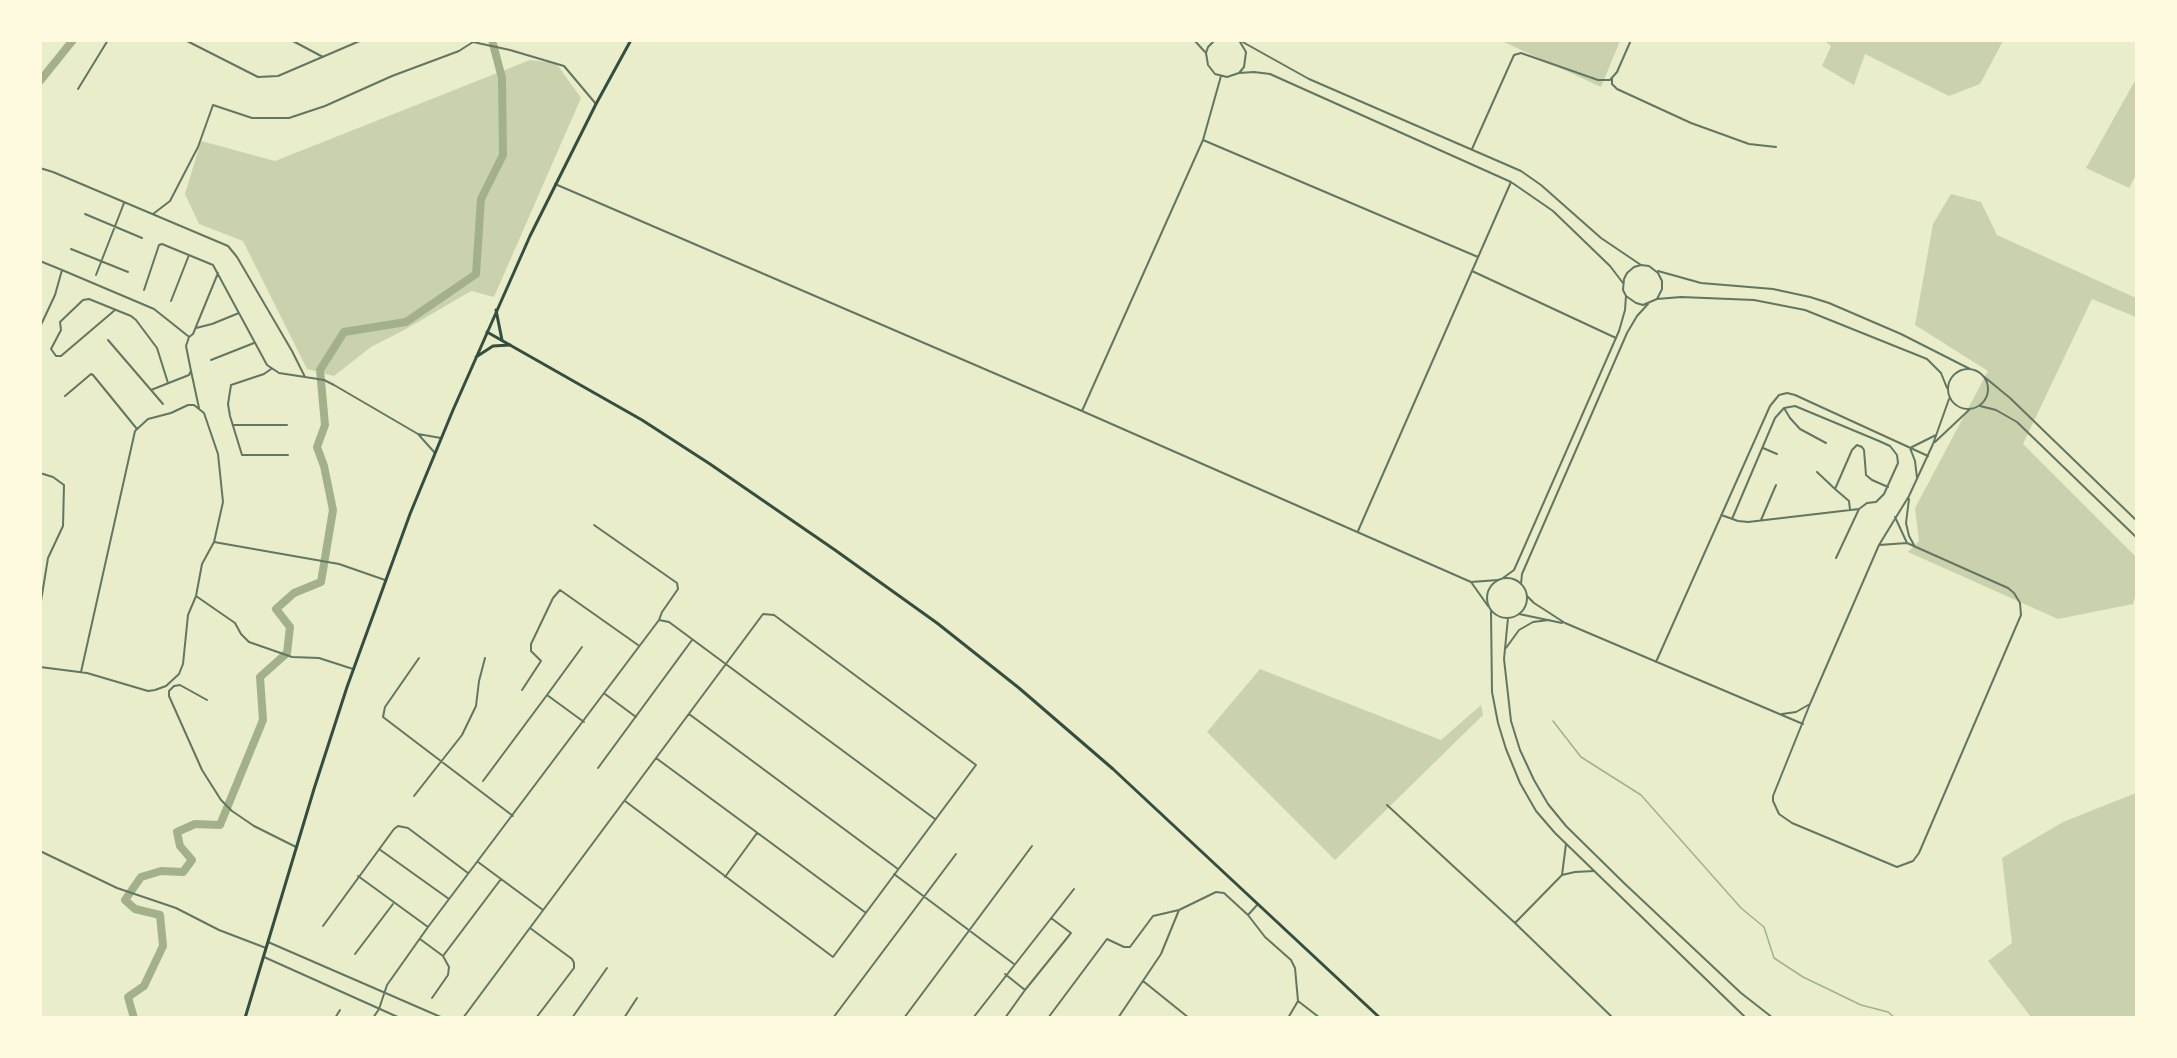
<!DOCTYPE html>
<html>
<head>
<meta charset="utf-8">
<style>
	body { margin:0 }
	#map { position:relative; width:2177px; height:1058px; overflow:hidden; background:#e9edc9; font-family:Rubik,sans-serif }
	canvas { display:block }
	.frame { position:absolute; inset:0; border:42px solid #fefae0; pointer-events:none }
</style>
</head>
<body>
<div id="map">
<canvas width="2177" height="1058"></canvas>
<div class="frame"></div>
</div>
<script>
const c = document.querySelector('canvas').getContext('2d');
c.lineJoin = 'round';
function paint(path, color) {
  c.fillStyle = color;
  c.fill(path, 'evenodd');
}
function poly(rows) {
  const path = new Path2D();
  for (const r of rows) {
    if (r.length === 3) {
      path.moveTo(r[0] + r[2], r[1]);
      path.arc(r[0], r[1], r[2], 0, 2 * Math.PI);
      continue;
    }
    path.moveTo(r[0], r[1]);
    for (let i = 2; i < r.length; i += 2) path.lineTo(r[i], r[i + 1]);
  }
  return path;
}
function strokePath(path, color, width, dash) {
  c.strokeStyle = color;
  c.lineWidth = width;
  c.lineCap = dash ? 'butt' : 'round';
  c.setLineDash(dash || []);
  c.stroke(path);
}
paint(poly([
	[1502,41,1620,41,1601,87],
	[1825,41,2003,41,1980,84,1949,96,1865,54,1854,85,1822,66,1831,46],
	[530,60,556,63,581,98,494,297,471,291,406,329,371,347,334,376,307,369,243,241,199,224,185,194,201,141,275,161],
	[2136,79,2136,175,2129,188,2086,168],
	[1951,194,1981,202,1997,235,2136,298,2136,317,2092,299,2023,444,2136,557,2136,594,2133,604,2058,619,1908,552,1919,541,1915,508,1988,371,1915,325,1933,224],
	[1260,669,1441,740,1481,705,1483,715,1335,860,1207,732],
	[2136,793,2136,1017,2031,1017,1988,961,2012,943,2002,858,2063,822]
]), '#cad2ad');
strokePath(poly([
	[1553,721,1581,757,1641,795,1741,908,1764,927,1774,958,1803,977,1861,1005,1888,1012,1895,1018]
]), '#a3b18a', 1.5);
strokePath(poly([
	[40,81,73,40],
	[134,1018,128,997,144,986,163,946,160,915,135,909,125,900,141,877,161,871,183,872,192,860,180,846,177,832,195,824,220,825,263,720,260,677,287,653,290,627,276,609,294,593,321,582,333,510,324,466,317,447,325,425,320,370,344,332,406,322,476,274,481,199,503,155,502,78,492,40]
]), '#a3b18a', 8);
strokePath(poly([
	[185,40,258,77,278,76,362,40],
	[291,40,323,57],
	[1194,40,1206,53],
	[1215,40,1208,47,1206,53,1208,65,1215,74,1227,77,1239,73,1244,67,1246,52,1240,42],
	[1239,40,1309,79,1521,171,1541,185,1601,238,1641,265],
	[1239,73,1254,72,1270,74,1511,182,1553,211,1610,266,1623,283],
	[1612,78,1612,84,1617,89,1691,123,1749,144,1776,147],
	[78,89,108,40],
	[1203,140,1478,257],
	[1472,149,1514,55,1521,53,1598,80,1610,80,1617,72,1631,40],
	[40,168,53,172,228,246,237,257,292,351,305,377,324,380,334,385,418,434,435,453],
	[555,184,1082,411,1471,582,1498,580],
	[85,214,142,238],
	[153,214,170,201,198,147,213,105,252,118,289,118,325,106,392,76,459,51,473,42,510,50,564,66,596,104],
	[71,249,128,272],
	[40,261,62,270,55,295,40,327],
	[62,270,154,309,188,336],
	[1472,271,1616,338],
	[96,275,124,203],
	[144,290,159,245,162,244,213,265,267,365,279,373,305,377],
	[171,301,189,255],
	[115,310,61,356,56,356,51,349,61,330,60,322,83,300,89,299,131,316,136,320,157,348,168,383],
	[196,328,212,324,239,313],
	[108,340,163,404],
	[211,360,254,343],
	[271,369,264,374,231,385,228,404,230,416,242,455,288,455],
	[191,371,199,408],
	[151,390,189,375,191,371,186,346,189,337,193,334,218,273],
	[65,396,91,374,93,375,137,429],
	[1784,408,1790,418,1800,429,1826,443],
	[1082,411,1203,140,1221,76],
	[233,425,287,425],
	[418,434,441,438],
	[1935,442,1969,410],
	[1763,448,1777,454],
	[1817,472,1835,489,1852,450,1857,445,1862,447,1864,450,1866,475,1872,480,1888,487],
	[40,473,53,477,64,485,63,526,48,558,40,607],
	[1917,478,1915,461,1910,448,1936,435],
	[1835,489,1849,501,1850,510],
	[1909,499,1906,523,1909,536,1914,545],
	[1721,515,1727,517,1738,521,1748,522,1859,509,1867,503,1876,502,1884,494,1898,463,1897,455,1890,446,1879,441,1795,406,1784,408,1775,418,1732,519],
	[1895,517,1907,543],
	[1761,520,1776,485],
	[594,525,677,583,678,589,662,612,659,620],
	[1358,531,1511,182],
	[214,542,339,564,385,580],
	[1879,545,1907,543,2008,588,2014,593,2020,603,2021,615,1919,853,1913,861,1897,867,1792,823,1779,814,1773,801,1773,796,1810,704,1879,545,1909,496,1933,444,1949,399],
	[1836,558,1859,509],
	[1471,582,1488,606],
	[196,596,235,623,241,634,249,642,292,657,319,658,353,669],
	[1527,596,1534,603,1565,623,1803,724],
	[1519,614,1562,623],
	[419,658,385,707,383,717,513,816],
	[1656,662,1770,406,1779,395,1787,393,1795,395,1928,456],
	[40,667,87,673,148,691,155,690,166,686,179,674,183,664,188,615,196,596,202,564,214,542,223,502,218,454,204,413,194,405,188,405,171,413,148,419,135,431,81,672],
	[522,690,541,661,531,651,531,644,553,598,560,590,638,645],
	[605,694,636,717],
	[547,695,582,647],
	[207,700,180,685,174,686,169,691,169,696,202,770,221,800,232,811,254,826,296,847],
	[689,714,898,869],
	[1782,714,1796,712,1810,704],
	[656,758,866,913],
	[598,768,692,640],
	[483,781,547,695,584,722],
	[414,796,462,735,476,706,479,681,485,658],
	[1387,805,1515,923,1613,1018],
	[379,849,449,899],
	[40,851,117,888,176,908,219,930,266,948],
	[478,862,543,910],
	[894,874,1014,964],
	[1562,875,1575,872,1594,871],
	[358,876,428,927],
	[725,877,757,833],
	[1258,904,1248,915,1265,937,1291,960,1295,968,1298,1001,1320,1018],
	[1515,923,1562,875,1566,844],
	[323,926,394,829,398,826,408,828,468,873],
	[530,928,572,959,574,963,574,968,536,1018],
	[420,939,443,956,449,967,448,975,432,998],
	[355,954,393,904],
	[443,956,501,879],
	[1143,981,1189,1018],
	[1025,990,1071,933,1051,918],
	[335,1018,340,1010],
	[373,1018,379,1009,387,985,428,927,659,620,669,622,935,819],
	[463,1018,763,614,774,615,976,765,833,957,625,801],
	[572,1018,607,968],
	[624,1018,637,998],
	[833,1018,956,854],
	[904,1018,1032,846],
	[973,1018,1074,889],
	[1005,1018,1025,990,1005,974],
	[1048,1018,1107,939,1124,947,1130,947,1153,916,1179,910,1216,892,1224,893,1248,915],
	[1118,1018,1161,954,1179,910],
	[1288,1018,1298,1001]
]), '#617663', 2);
strokePath(poly([
	[1658,271,1701,283,1773,289,1810,297,1829,303,1901,334,1970,369],
	[1657,299,1681,297,1754,300,1805,310,1927,359,1941,373,1947,388],
	[1968,389,20],
	[1982,375,2010,398,2136,520],
	[1980,406,1996,410,2017,422,2136,537],
	[1507,598,20],
	[1503,578,1514,570,1522,552,1619,331,1625,310,1626,296,1623,290,1624,279,1627,273,1634,267,1641,265,1649,266,1658,273,1662,281,1662,289,1657,299,1643,305,1636,303,1626,296],
	[1521,584,1522,574,1627,333,1637,316,1648,304],
	[1491,611,1492,692,1498,723,1506,749,1520,783,1536,811,1555,833,1746,1018],
	[1508,618,1504,659,1511,721,1520,750,1534,780,1548,804,1566,826,1624,883,1741,993,1773,1018],
	[1506,648,1519,630,1533,622,1549,620],
	[268,942,443,1018],
	[264,957,400,1018]
]), '#617663', 2);
strokePath(poly([
	[487,332,642,420,710,464,835,550,937,623,1019,688,1113,769,1380,1018]
]), '#344e41', 3);
strokePath(poly([
	[496,310,502,340],
	[476,357,493,346,510,345],
	[245,1018,314,789,347,687,410,514,453,410,530,236,596,104,631,40]
]), '#344e41', 3);
</script>
</body>
</html>
